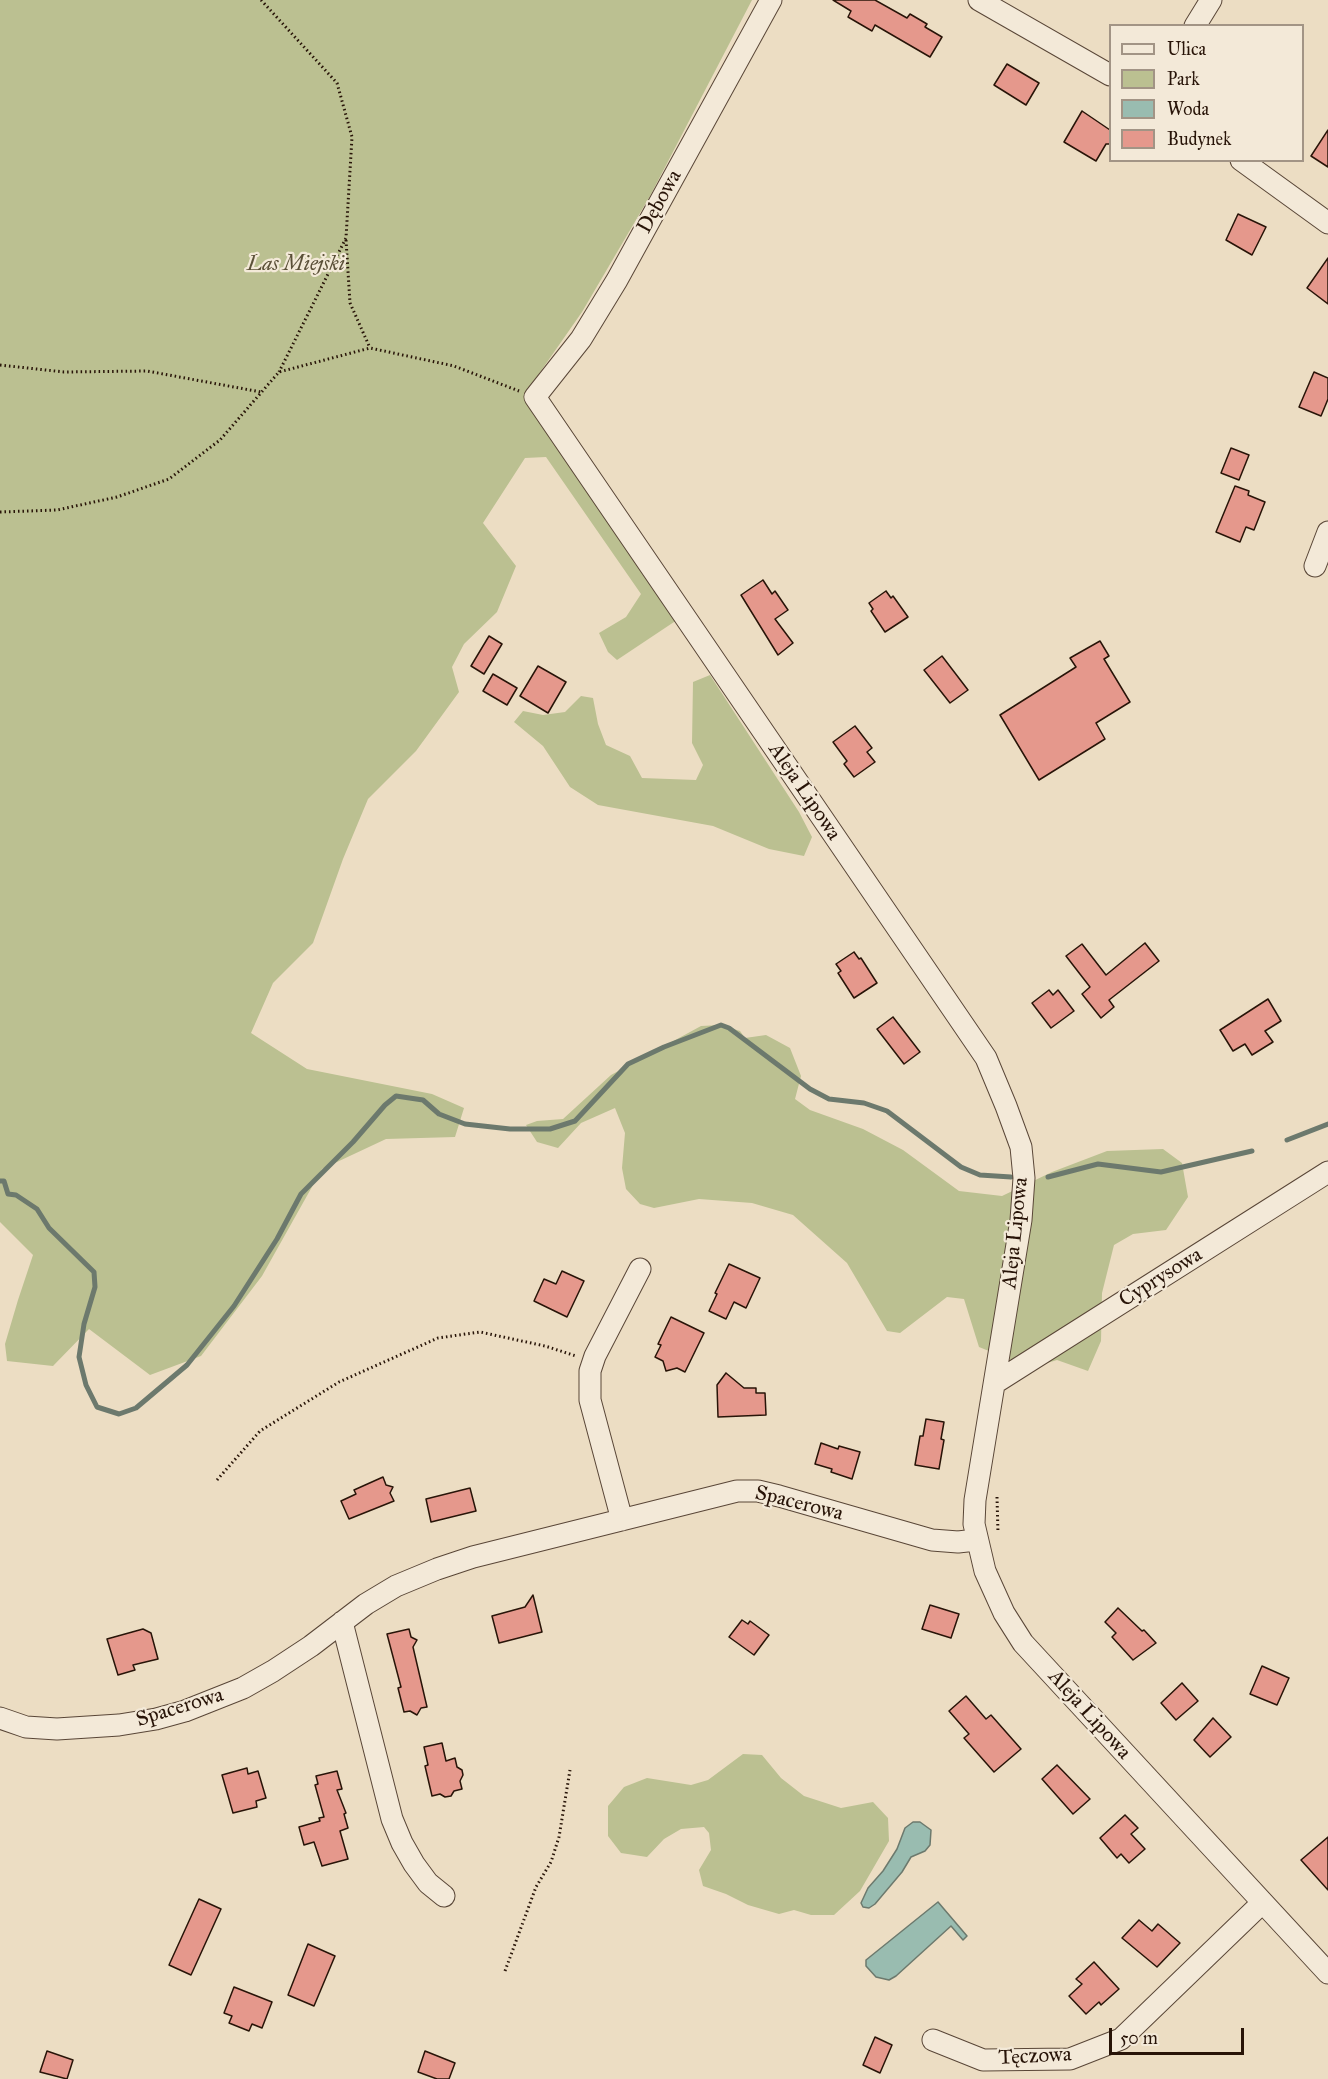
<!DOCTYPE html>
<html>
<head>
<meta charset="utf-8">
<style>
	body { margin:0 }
	#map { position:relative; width:1328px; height:2079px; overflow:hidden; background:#ecddc3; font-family:"IM FELL Great Primer",serif }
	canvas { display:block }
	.legend { position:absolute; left:1109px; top:24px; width:195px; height:138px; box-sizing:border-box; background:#f3e9d8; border:2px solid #a29485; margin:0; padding:8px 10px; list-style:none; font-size:18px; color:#281408 }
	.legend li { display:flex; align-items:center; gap:12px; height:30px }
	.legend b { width:30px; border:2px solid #a29485 }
	.scale { position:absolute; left:1109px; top:2028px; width:135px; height:27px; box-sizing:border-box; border:3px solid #281408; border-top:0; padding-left:8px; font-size:18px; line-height:21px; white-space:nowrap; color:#281408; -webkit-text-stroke:4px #f3e9d8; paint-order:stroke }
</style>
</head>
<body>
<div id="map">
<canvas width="1328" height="2079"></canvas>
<ul class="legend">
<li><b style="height:8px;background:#f3e9d8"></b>Ulica</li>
<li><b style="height:16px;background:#bbc091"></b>Park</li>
<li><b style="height:16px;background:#99bcb0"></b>Woda</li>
<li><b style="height:16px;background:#e5988c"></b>Budynek</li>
</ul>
<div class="scale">50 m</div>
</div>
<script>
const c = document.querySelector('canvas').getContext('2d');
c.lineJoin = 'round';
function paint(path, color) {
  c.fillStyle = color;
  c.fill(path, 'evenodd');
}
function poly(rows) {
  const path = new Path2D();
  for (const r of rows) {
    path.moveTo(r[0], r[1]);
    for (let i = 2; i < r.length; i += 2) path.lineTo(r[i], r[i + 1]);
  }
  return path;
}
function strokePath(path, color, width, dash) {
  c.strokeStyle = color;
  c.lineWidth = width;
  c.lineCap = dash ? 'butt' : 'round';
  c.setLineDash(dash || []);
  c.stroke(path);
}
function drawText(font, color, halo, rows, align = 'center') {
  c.font = font + ' "IM FELL Great Primer",serif';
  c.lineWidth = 4.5;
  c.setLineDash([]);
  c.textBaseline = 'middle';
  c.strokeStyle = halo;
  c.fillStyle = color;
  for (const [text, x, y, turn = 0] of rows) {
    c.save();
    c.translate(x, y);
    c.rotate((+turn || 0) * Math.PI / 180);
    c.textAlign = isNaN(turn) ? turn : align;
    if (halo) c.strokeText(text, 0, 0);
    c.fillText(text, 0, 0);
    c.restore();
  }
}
paint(poly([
	[0,0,752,0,650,196,582,312,536,378,692,610,617,660,608,652,599,633,626,617,641,594,546,457,525,458,483,523,516,566,497,612,464,644,452,667,459,692,416,751,368,799,343,859,313,943,273,983,251,1033,307,1069,432,1094,464,1108,455,1137,386,1139,322,1169,262,1276,201,1356,150,1375,89,1329,53,1366,7,1361,5,1344,18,1300,33,1255,0,1222],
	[710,675,799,812,812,837,804,856,769,849,713,826,598,805,570,787,543,746,514,722,523,711,543,715,565,712,581,696,593,698,598,724,606,745,630,756,642,778,696,780,703,765,692,743,693,682],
	[721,1025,740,1031,745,1038,766,1035,790,1048,801,1076,795,1099,810,1110,863,1129,903,1150,959,1191,1002,1196,1052,1172,1107,1151,1163,1149,1182,1163,1188,1197,1166,1230,1133,1234,1114,1245,1102,1293,1101,1341,1088,1371,1057,1360,1031,1368,979,1347,964,1299,947,1297,900,1333,887,1331,847,1263,793,1215,752,1203,699,1199,654,1208,640,1204,626,1189,622,1168,625,1133,615,1108,581,1123,558,1148,537,1142,526,1125,537,1121,563,1119,611,1075,701,1026],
	[743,1754,762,1755,781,1778,804,1796,841,1808,873,1802,888,1818,889,1841,860,1891,834,1915,811,1915,794,1910,779,1914,748,1905,726,1894,703,1886,699,1870,711,1850,709,1833,704,1827,681,1829,664,1839,647,1857,621,1853,608,1836,608,1806,624,1787,647,1778,691,1785,708,1780]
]), '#bbc091');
const water = poly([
	[913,1822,920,1822,931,1830,930,1845,925,1851,911,1857,902,1872,875,1904,869,1908,863,1907,861,1903,868,1888,883,1871,897,1849,905,1828,913,1822],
	[938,1902,967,1936,963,1940,951,1926,896,1976,889,1980,876,1977,866,1966,866,1960,938,1902]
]);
paint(water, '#99bcb0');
strokePath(water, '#6c796d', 1.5);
strokePath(poly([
	[1287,1140,1328,1124],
	[1048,1177,1098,1164,1161,1172,1252,1151],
	[0,1181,4,1181,8,1194,16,1195,37,1209,49,1228,94,1272,95,1287,84,1324,79,1357,86,1385,97,1407,119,1414,136,1408,187,1365,234,1306,277,1239,301,1194,353,1142,385,1105,396,1096,423,1100,439,1114,465,1124,510,1129,550,1129,575,1121,628,1064,664,1047,721,1025,729,1028,810,1089,829,1099,864,1103,887,1111,961,1167,980,1175,1011,1177]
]), '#6c796d', 5);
const building = poly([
	[833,0,875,0,907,18,910,14,927,24,925,27,942,37,930,57,875,25,872,31,848,17,851,11,833,0],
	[1007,64,1039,83,1026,105,994,85,1007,64],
	[1082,111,1110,130,1110,144,1106,144,1096,161,1064,142,1082,111],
	[1328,130,1328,167,1311,156,1328,130],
	[1238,214,1266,227,1252,255,1226,240,1238,214],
	[1328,258,1328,304,1307,288,1328,258],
	[1314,372,1328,378,1328,399,1321,416,1299,407,1314,372],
	[1231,448,1249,455,1239,480,1221,473,1231,448],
	[1235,486,1249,491,1248,495,1265,502,1254,530,1246,527,1240,542,1216,532,1235,486],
	[763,580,772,594,775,591,788,610,775,619,793,643,778,655,741,595,763,580],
	[886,591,891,598,893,596,908,617,885,632,871,611,873,609,869,603,886,591],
	[489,636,502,644,484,674,471,666,489,636],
	[1100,641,1109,656,1104,659,1130,702,1096,723,1105,739,1039,780,1000,715,1076,667,1070,658,1100,641],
	[942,656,968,690,950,703,924,670,942,656],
	[538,666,566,682,548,713,520,696,538,666],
	[493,674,517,688,507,705,483,691,493,674],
	[855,726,872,748,867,752,875,762,854,777,844,764,847,761,833,742,855,726],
	[1145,943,1159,961,1109,1000,1114,1007,1101,1018,1082,994,1090,987,1066,956,1082,944,1106,975,1145,943],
	[854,952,859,959,861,958,877,983,854,998,838,973,841,971,836,964,854,952],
	[1049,990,1053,995,1058,990,1074,1011,1051,1028,1032,1003,1049,990],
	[1268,999,1281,1021,1265,1031,1273,1042,1252,1055,1245,1044,1233,1051,1220,1030,1268,999],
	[893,1017,920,1052,904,1064,877,1029,893,1017],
	[729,1264,760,1278,746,1308,734,1302,726,1319,709,1311,717,1294,715,1293,729,1264],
	[562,1271,584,1281,567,1317,534,1301,544,1279,556,1284,562,1271],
	[671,1317,704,1333,685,1372,677,1368,666,1371,663,1361,655,1357,661,1345,658,1344,671,1317],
	[726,1373,744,1388,756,1388,756,1393,765,1393,766,1415,718,1417,717,1385,726,1373],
	[926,1419,944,1422,941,1439,944,1440,939,1469,915,1465,920,1436,923,1436,926,1419],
	[821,1443,838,1449,839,1446,860,1452,852,1479,831,1472,832,1469,815,1464,821,1443],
	[383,1477,386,1485,393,1487,390,1493,394,1501,349,1519,341,1501,356,1494,354,1490,383,1477],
	[470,1488,476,1511,431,1522,426,1499,470,1488],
	[533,1595,542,1632,499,1643,492,1616,525,1607,533,1595],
	[930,1605,959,1614,951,1638,922,1629,930,1605],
	[1118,1608,1142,1631,1144,1630,1156,1643,1133,1660,1112,1637,1116,1633,1105,1622,1118,1608],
	[742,1620,748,1624,750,1621,769,1635,754,1655,729,1637,742,1620],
	[143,1629,151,1633,158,1659,133,1665,135,1670,118,1675,107,1639,143,1629],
	[409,1629,411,1637,417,1640,413,1647,427,1707,421,1708,417,1715,410,1711,404,1712,398,1688,401,1687,387,1634,409,1629],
	[1262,1666,1289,1678,1277,1705,1250,1694,1262,1666],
	[1182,1683,1198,1701,1176,1720,1161,1703,1182,1683],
	[966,1696,986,1719,991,1715,1021,1749,994,1772,964,1738,969,1734,949,1711,966,1696],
	[1213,1718,1231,1737,1210,1757,1194,1740,1213,1718],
	[442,1743,446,1761,455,1758,457,1767,462,1770,463,1775,460,1781,462,1789,454,1791,451,1796,445,1797,440,1794,432,1796,425,1766,428,1765,424,1747,442,1743],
	[1057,1765,1090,1799,1073,1814,1042,1779,1057,1765],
	[247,1768,248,1774,258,1771,266,1798,256,1801,257,1807,233,1813,222,1775,247,1768],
	[337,1771,342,1789,337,1790,346,1813,344,1814,348,1828,340,1831,348,1859,322,1866,314,1842,304,1845,299,1827,320,1821,319,1818,324,1817,315,1785,318,1784,316,1776,337,1771],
	[1125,1815,1138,1828,1131,1834,1145,1849,1129,1863,1121,1854,1117,1858,1100,1838,1125,1815],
	[1328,1837,1328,1890,1301,1860,1328,1837],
	[199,1899,221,1909,191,1975,169,1965,199,1899],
	[1139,1920,1152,1931,1158,1924,1180,1943,1157,1967,1122,1938,1139,1920],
	[308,1944,335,1956,314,2006,288,1995,308,1944],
	[1094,1962,1119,1989,1101,2005,1099,2002,1086,2014,1069,1996,1082,1984,1076,1979,1094,1962],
	[234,1987,272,2002,262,2028,252,2024,249,2031,229,2023,232,2016,224,2013,234,1987],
	[875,2037,892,2045,880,2073,863,2065,875,2037],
	[47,2051,73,2060,67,2079,40,2072,47,2051],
	[425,2051,455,2063,449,2079,437,2079,418,2072,425,2051]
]);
paint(building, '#e5988c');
strokePath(building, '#281408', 1.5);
const minor = poly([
	[771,0,617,280,581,339,535,397,986,1058,1006,1106,1021,1147,1024,1178,1021,1220,975,1500,974,1524,985,1571,1004,1613,1023,1643,1328,1973],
	[979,0,1110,75],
	[1195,26,1211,0],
	[1241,160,1328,223],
	[1315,566,1328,532],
	[995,1383,1328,1172],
	[622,1520,590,1400,590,1371,595,1356,640,1269],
	[342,1622,392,1819,402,1843,414,1864,428,1883,444,1896],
	[0,1718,26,1727,57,1729,119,1725,156,1719,185,1711,243,1688,273,1671,311,1646,366,1604,396,1586,437,1569,473,1557,737,1491,758,1491,779,1496,932,1540,958,1542,976,1540],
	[933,2040,983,2060,1070,2059,1121,2039,1262,1903]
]);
strokePath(minor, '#594637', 23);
strokePath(poly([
	[261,0,337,83,352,137,346,238,279,372],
	[346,240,350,303,370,348],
	[0,365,64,372,147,371,261,392],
	[0,512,57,510,117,497,169,479,220,440,279,372,370,348,454,366,519,391],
	[217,1480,260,1431,339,1382,438,1338,480,1332,545,1346,576,1356],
	[997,1497,998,1533],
	[505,1971,536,1887,551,1862,559,1837,570,1770]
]), '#281408', 3, [1.5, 3]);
strokePath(minor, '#f3e9d8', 21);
drawText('21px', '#281408', '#f3e9d8', [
	["Dębowa",660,202,-61],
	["Aleja Lipowa",804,792,56],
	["Aleja Lipowa",1016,1233,-84],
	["Cyprysowa",1161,1278,-32],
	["Spacerowa",799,1504,14],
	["Spacerowa",180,1708,-17],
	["Aleja Lipowa",1089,1715,48],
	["Tęczowa",1035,2057,-3]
]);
drawText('italic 21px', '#5b5038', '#f3e9d8', [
	["Las Miejski",296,265]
]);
</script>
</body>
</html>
